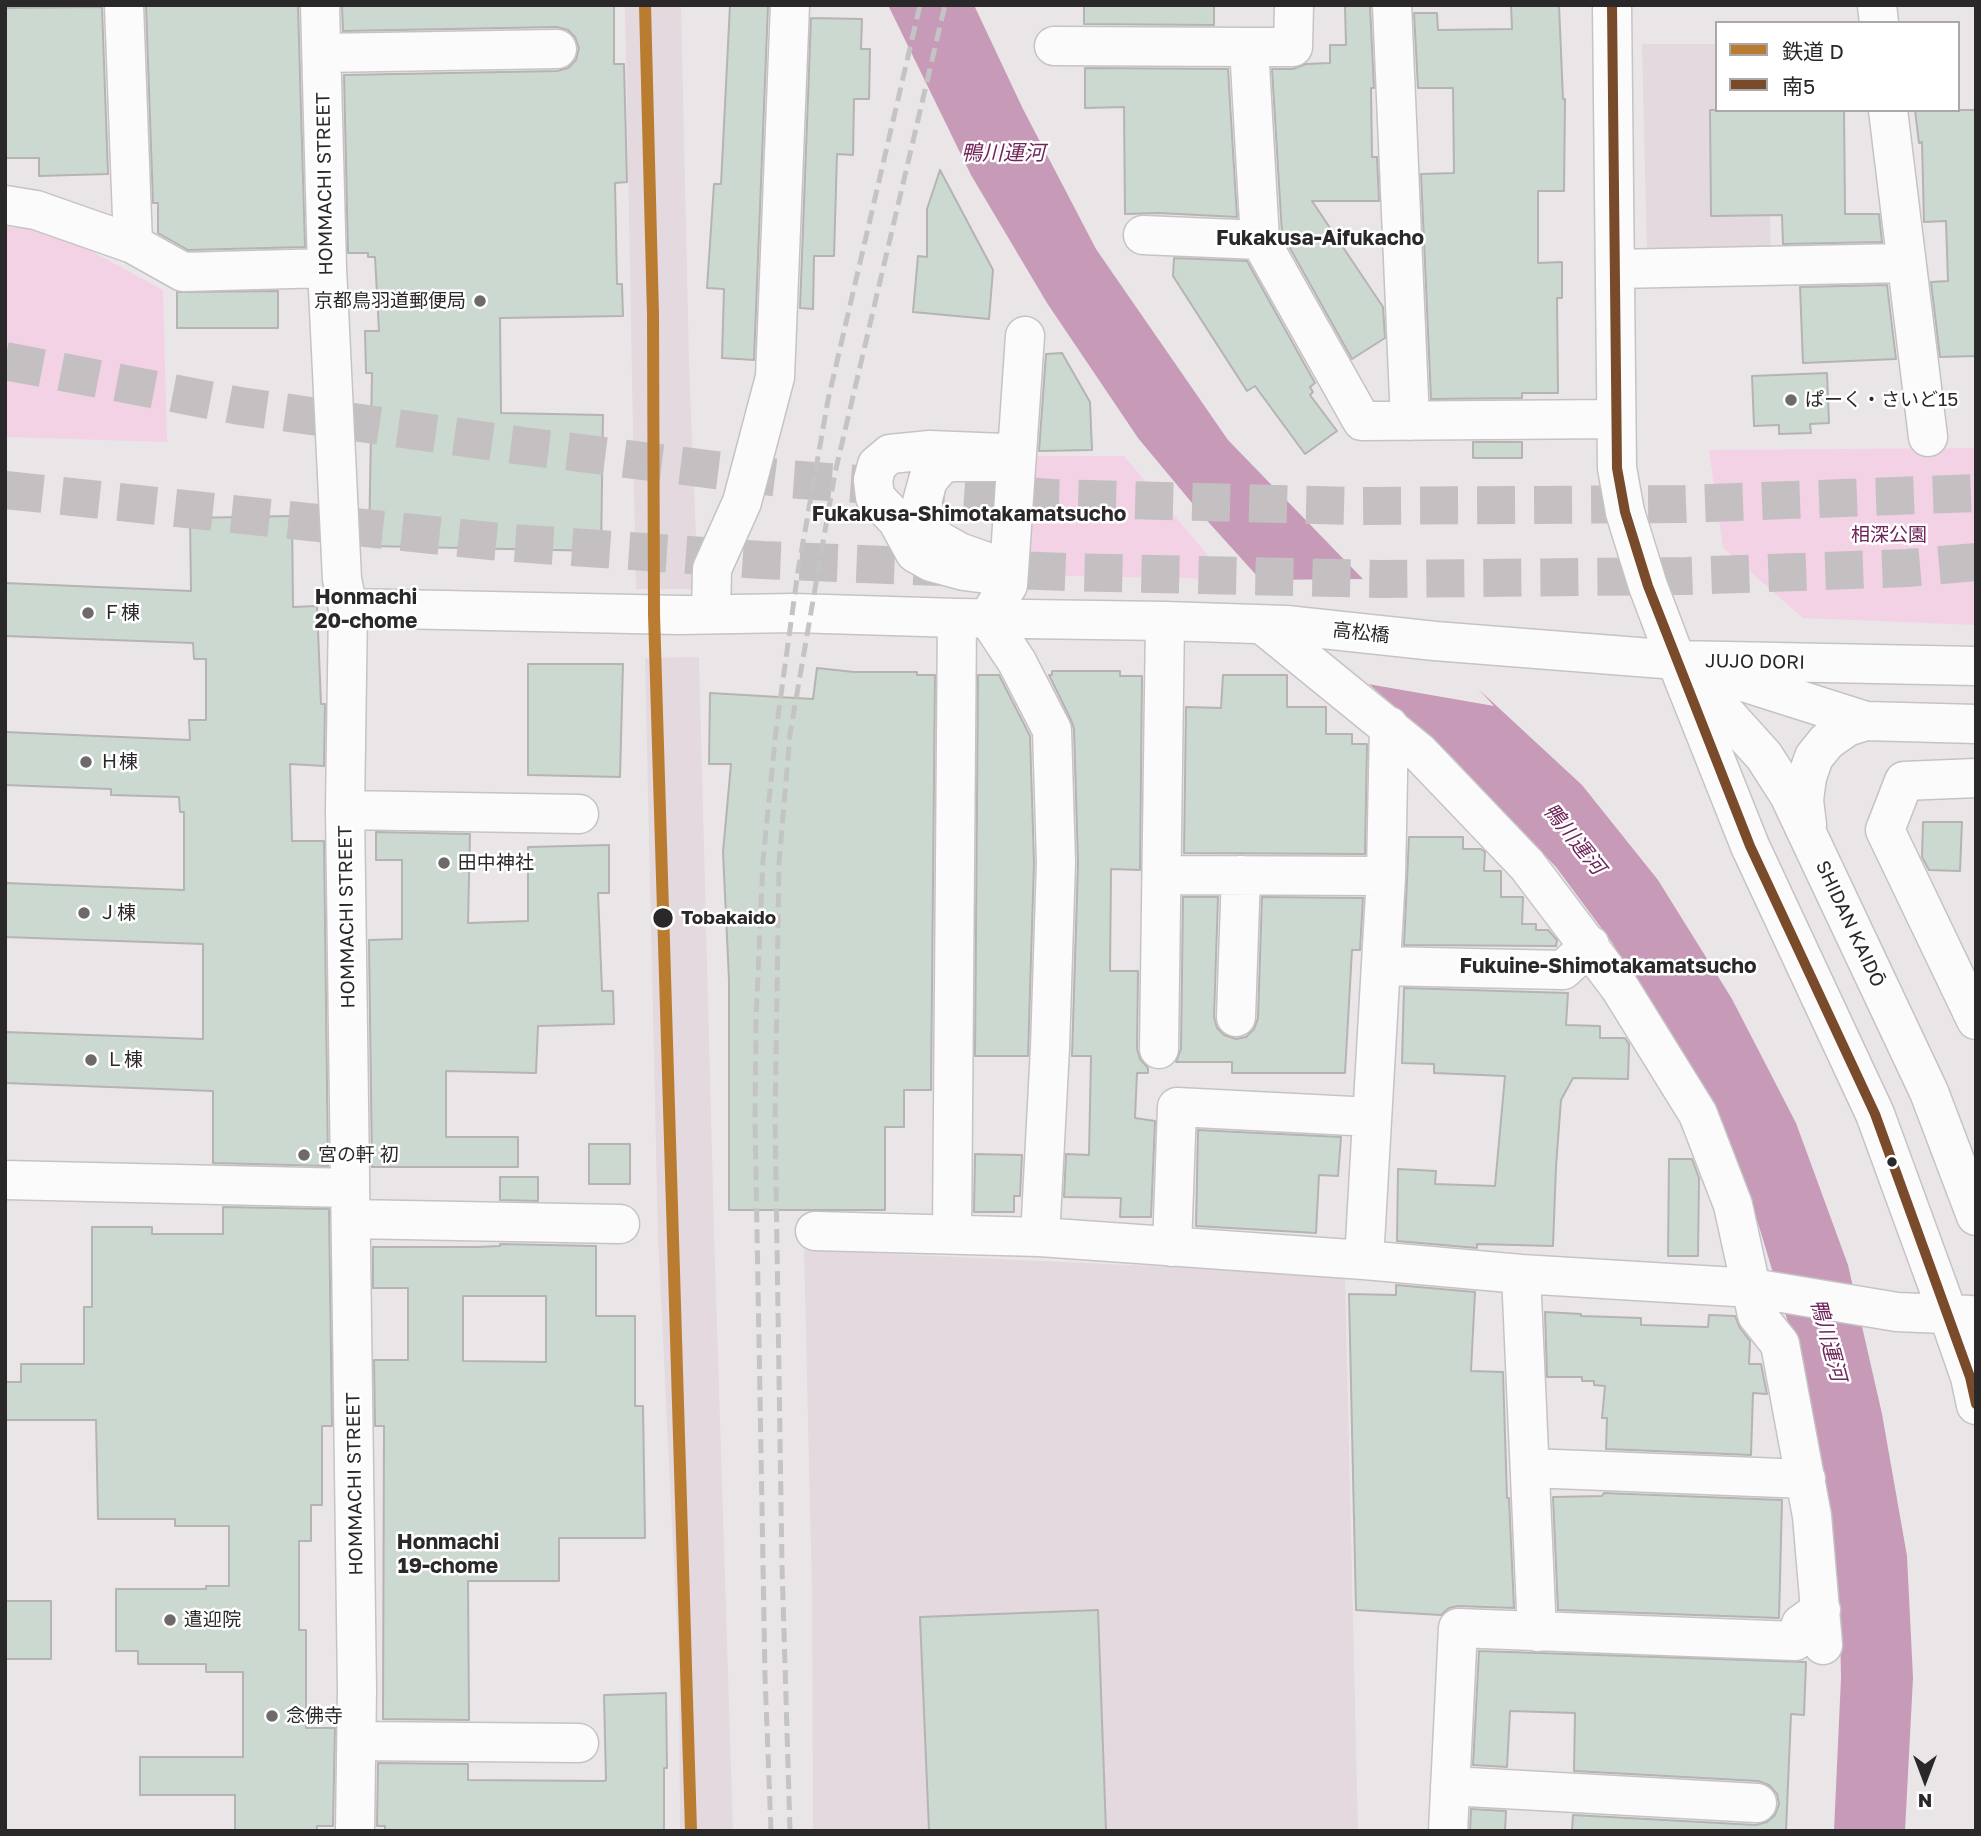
<!DOCTYPE html>
<html>
<head>
<meta charset="utf-8">
<style>
	body { margin:0 }
	#map { position:relative; width:1981px; height:1836px; overflow:hidden; background:#eae6e8; font-family:"Golos Text","Noto Sans JP",sans-serif }
	canvas { display:block }
	.frame { position:absolute; inset:0; border:7px solid #2b282a; pointer-events:none }
	.legend { position:absolute; left:1715px; top:21px; width:245px; height:91px; box-sizing:border-box; background:#fff; border:2px solid #aaa9aa; margin:0; padding:9px 12px; list-style:none; font-size:21px; color:#2b282a }
	.legend li { display:flex; align-items:center; gap:14px; height:35px }
	.legend b { width:35px; border:2px solid #aaa9aa }
	.north { position:absolute; left:1890px; top:1745px; width:70px; height:70px; -webkit-text-stroke:5px #fff; paint-order:stroke; rotate:180deg; font-size:19px; font-weight:700; line-height:28px; text-align:center; color:#2b282a }
	.north::after { content:''; display:block; margin:auto; width:24px; height:32px; background:#2b282a; clip-path:polygon(50% 0,100% 100%,50% 72%,0 100%) }
</style>
</head>
<body>
<div id="map">
<canvas width="1981" height="1836"></canvas>
<div class="frame"></div>
<ul class="legend">
<li><b style="height:9px;background:#ba7c31"></b>鉄道 D</li>
<li><b style="height:9px;background:#7a4b2a"></b>南5</li>
</ul>
<div class="north">N</div>
</div>
<script>
const c = document.querySelector('canvas').getContext('2d');
c.lineJoin = 'round';
function paint(path, color) {
  c.fillStyle = color;
  c.fill(path, 'evenodd');
}
function poly(rows) {
  const path = new Path2D();
  for (const r of rows) {
    path.moveTo(r[0], r[1]);
    for (let i = 2; i < r.length; i += 2) path.lineTo(r[i], r[i + 1]);
  }
  return path;
}
function strokePath(path, color, width, dash) {
  c.strokeStyle = color;
  c.lineWidth = width;
  c.lineCap = dash ? 'butt' : 'round';
  c.setLineDash(dash || []);
  c.stroke(path);
}
function drawText(font, color, halo, rows, align = 'center') {
  c.font = font + ' "Golos Text","Noto Sans JP",sans-serif';
  c.lineWidth = 5;
  c.setLineDash([]);
  c.textBaseline = 'middle';
  c.strokeStyle = halo;
  c.fillStyle = color;
  for (const [text, x, y, turn = 0] of rows) {
    c.save();
    c.translate(x, y);
    c.rotate((+turn || 0) * Math.PI / 180);
    c.textAlign = isNaN(turn) ? turn : align;
    if (halo) c.strokeText(text, 0, 0);
    c.fillText(text, 0, 0);
    c.restore();
  }
}
paint(poly([
	[625,5,681,5,689,363,698,589,636,589],
	[1642,44,1717,44,1717,110,1768,110,1771,255,1647,257],
	[699,657,714,1231,733,1831,680,1831,679,1669,658,1237,645,658],
	[804,1250,1345,1275,1358,1831,813,1831,812,1592]
]), '#e3d9df');
paint(poly([
	[5,227,54,231,163,290,167,442,5,437],
	[1976,448,1976,625,1803,618,1723,548,1709,450],
	[1022,456,1124,456,1228,579,1022,575]
]), '#f3d2e6');
paint(poly([
	[888,5,974,5,1023,109,1096,249,1228,440,1393,610,1582,785,1658,880,1732,999,1796,1123,1848,1265,1882,1414,1907,1556,1913,1678,1905,1831,1834,1831,1841,1678,1840,1622,1835,1552,1808,1389,1758,1223,1677,1047,1611,941,1556,867,1449,754,1370,685,1267,587,1202,515,1138,438,1047,303,971,175]
]), '#c79ab8');
paint(poly([
	[1368,579,1454,662,1494,706,1362,683,1256,580]
]), '#eae6e8');
const building = poly([
	[146,5,298,6,305,247,188,250,158,233,158,203,153,203,146,5],
	[614,5,614,64,624,64,627,182,615,183,617,284,622,284,623,316,500,318,501,413,603,415,601,551,369,546,372,373,366,373,365,331,379,331,375,257,368,257,368,253,348,253,344,75,557,71,568,68,576,60,579,48,575,37,568,30,557,27,343,31,342,6,614,5],
	[730,5,768,5,754,360,722,358,724,289,707,288,714,184,721,184,730,5],
	[1084,5,1214,5,1214,25,1084,24,1084,5],
	[1511,5,1559,5,1563,99,1565,99,1564,191,1538,191,1538,263,1562,262,1562,298,1557,298,1558,393,1522,393,1522,398,1431,399,1421,174,1454,173,1453,88,1418,88,1414,13,1437,13,1438,30,1512,29,1511,5],
	[1345,6,1370,6,1374,88,1371,88,1372,157,1377,157,1379,201,1312,201,1383,307,1385,338,1352,359,1282,234,1272,69,1293,69,1306,64,1330,63,1330,45,1346,45,1345,6],
	[102,7,108,174,39,176,39,158,5,158,5,8,102,7],
	[811,18,862,19,861,49,870,49,869,99,854,99,853,155,837,154,834,256,814,256,813,309,800,308,811,18],
	[1085,68,1228,69,1237,217,1158,213,1125,214,1124,107,1085,108,1085,68],
	[1710,110,1844,110,1845,214,1879,214,1882,242,1783,244,1782,215,1711,216,1710,110],
	[1915,110,1976,110,1976,356,1940,357,1931,282,1948,281,1946,221,1924,222,1922,142,1919,143,1915,110],
	[940,170,993,270,989,319,913,312,918,256,927,257,927,209,940,170],
	[1174,258,1247,261,1315,383,1310,387,1313,392,1310,395,1337,431,1305,454,1255,386,1247,391,1173,276,1174,258],
	[1887,285,1896,359,1803,363,1800,287,1887,285],
	[278,291,278,328,177,328,177,292,278,291],
	[1062,353,1090,402,1092,450,1039,451,1046,354,1062,353],
	[1827,373,1829,423,1810,424,1811,433,1779,434,1779,425,1754,426,1752,376,1827,373],
	[1473,442,1522,442,1522,458,1473,458,1473,442],
	[292,516,293,607,317,606,321,704,325,704,324,766,290,764,292,841,324,841,328,1166,213,1163,213,1091,5,1083,5,1032,203,1039,203,944,5,937,5,883,184,890,184,812,180,812,179,797,111,795,111,789,5,785,5,732,190,740,189,720,206,720,206,659,194,659,193,643,5,636,5,583,191,591,190,518,292,516],
	[528,664,623,664,620,777,528,775,528,664],
	[817,668,854,672,917,672,917,675,935,675,931,1090,904,1090,904,1127,885,1127,885,1210,729,1210,729,980,723,852,731,764,709,764,710,693,813,699,817,668],
	[1052,671,1120,671,1120,676,1142,676,1140,870,1111,869,1110,971,1138,971,1137,1049,1140,1059,1148,1068,1148,1073,1137,1073,1135,1118,1155,1121,1151,1217,1120,1217,1121,1198,1064,1197,1066,1154,1089,1155,1091,1056,1072,1056,1078,863,1074,729,1071,720,1049,675,1052,675,1052,671],
	[978,675,999,675,1030,736,1034,862,1028,1056,975,1056,978,675],
	[1223,675,1287,675,1287,707,1326,707,1326,734,1352,734,1352,744,1367,744,1365,854,1184,853,1186,707,1221,708,1223,675],
	[1923,822,1962,822,1960,871,1929,870,1922,857,1923,822],
	[376,832,470,834,468,923,528,921,528,847,609,845,609,893,598,893,602,991,613,991,614,1024,538,1026,536,1073,446,1071,446,1137,518,1137,518,1167,372,1167,369,940,402,939,402,860,376,860,376,832],
	[1409,837,1463,837,1463,849,1481,849,1485,852,1484,871,1501,871,1501,897,1523,897,1522,924,1536,924,1536,930,1548,930,1557,940,1556,946,1404,945,1409,837],
	[1183,897,1218,897,1214,1017,1217,1028,1224,1035,1236,1039,1246,1037,1254,1029,1258,1018,1262,897,1363,898,1360,950,1352,950,1345,1073,1232,1073,1232,1062,1176,1062,1181,1049,1183,897],
	[1404,988,1568,993,1566,1025,1600,1026,1600,1038,1625,1038,1629,1044,1628,1079,1573,1078,1561,1100,1556,1166,1553,1246,1477,1244,1477,1248,1397,1241,1398,1169,1436,1171,1435,1184,1495,1186,1505,1076,1434,1073,1434,1064,1402,1063,1404,988],
	[1198,1130,1341,1137,1338,1176,1319,1175,1316,1233,1196,1226,1198,1130],
	[589,1144,630,1144,630,1184,589,1184,589,1144],
	[975,1154,1022,1155,1020,1196,1014,1196,1014,1212,974,1212,975,1154],
	[1669,1159,1692,1159,1699,1178,1698,1256,1668,1256,1669,1159],
	[500,1177,538,1177,538,1201,500,1200,500,1177],
	[223,1207,329,1209,332,1426,322,1426,322,1505,311,1505,311,1541,299,1541,299,1630,306,1630,306,1728,335,1728,333,1826,317,1826,317,1831,235,1831,235,1795,140,1795,140,1757,243,1757,243,1672,206,1672,206,1664,138,1664,138,1651,116,1651,116,1589,206,1589,206,1586,229,1586,229,1526,175,1526,175,1519,98,1519,96,1420,5,1420,5,1382,21,1382,21,1364,84,1364,84,1307,92,1307,92,1227,152,1227,152,1234,223,1234,223,1207],
	[500,1244,596,1246,596,1316,635,1316,635,1406,643,1406,645,1538,559,1538,559,1581,468,1581,469,1720,383,1719,384,1426,375,1426,374,1360,408,1360,408,1288,373,1288,373,1247,477,1247,500,1246,500,1244],
	[463,1296,546,1296,546,1362,463,1361,463,1296],
	[1396,1285,1475,1292,1471,1371,1503,1372,1507,1498,1509,1498,1514,1608,1458,1606,1449,1608,1441,1615,1356,1610,1349,1294,1396,1295,1396,1285],
	[1545,1312,1581,1314,1581,1316,1641,1318,1641,1325,1708,1327,1709,1315,1735,1316,1740,1328,1750,1341,1749,1364,1761,1364,1767,1394,1753,1393,1751,1455,1606,1449,1607,1418,1602,1418,1605,1386,1594,1385,1594,1381,1582,1381,1582,1377,1547,1377,1545,1312],
	[1604,1493,1782,1500,1779,1618,1558,1610,1553,1497,1602,1496,1604,1493],
	[5,1601,51,1601,51,1659,5,1659,5,1601],
	[1098,1610,1106,1831,929,1831,920,1617,1098,1610],
	[1479,1651,1806,1662,1804,1715,1791,1714,1786,1831,1572,1831,1573,1815,1756,1825,1767,1822,1775,1815,1779,1804,1777,1794,1769,1785,1758,1781,1574,1771,1575,1713,1510,1711,1507,1767,1473,1765,1479,1651],
	[666,1693,667,1768,664,1768,664,1831,385,1831,385,1826,377,1826,378,1763,468,1764,468,1780,604,1781,606,1780,604,1695,666,1693],
	[1471,1809,1506,1811,1505,1831,1470,1831,1471,1809]
]);
paint(building, '#ccd9d1');
strokePath(building, '#b5b3b4', 2);
strokePath(poly([
	[5,361,240,406,508,444,787,479,1053,498,1355,506,1684,504,1976,493],
	[5,490,499,542,762,560,1067,572,1381,579,1686,576,1907,568,1976,562]
]), '#c4c0c2', 38, [38, 19]);
const minor = poly([
	[124,5,133,244],
	[320,5,327,268,342,579,348,608,345,810,357,1690,355,1831],
	[1294,5,1293,47,1249,47,1260,240,1362,421,1616,419],
	[1392,5,1410,421],
	[1612,5,1617,468,1625,512,1648,586,1676,660,1750,846,1875,1114,1948,1314,1970,1377,1976,1405],
	[1877,5,1879,23],
	[1054,46,1249,47],
	[322,53,557,49],
	[1888,110,1928,437],
	[5,205,36,210,133,244,183,272,327,268],
	[1143,235,1260,240],
	[1615,269,1905,263],
	[1025,336,1008,585,988,618,1017,662,1052,730,1056,862,1050,1048,1040,1237],
	[930,450,1004,453,1004,462,952,462,941,465,928,480,922,502,927,527,938,540,959,552,987,562,987,574,964,571,931,562,915,553,897,520,875,497,873,480,877,465,890,454,930,450],
	[348,608,679,615,793,613,957,618,1165,621,1286,625,1435,641,1676,660,1976,666],
	[711,614,712,569,742,502,775,377,790,5],
	[1263,625,1419,752,1527,865,1620,988,1698,1114,1733,1205,1757,1315,1780,1344,1812,1516,1823,1645],
	[1690,674,1764,756,1789,795,1929,1092,1976,1216],
	[1718,674,1866,721,1976,724],
	[1976,778,1904,781,1885,830,1976,1020],
	[345,810,579,814],
	[1807,825,1804,800,1807,777,1814,757,1827,741,1847,727,1866,721],
	[1162,875,1386,876],
	[1381,966,1563,970,1590,945],
	[1236,1017,1241,875],
	[1159,1049,1165,621],
	[5,1180,350,1188],
	[351,1219,620,1224],
	[815,1231,1040,1237,1364,1260,1521,1274,1752,1288,1897,1312,1970,1315],
	[952,1233,957,618],
	[1172,1247,1177,1107,1372,1117],
	[1364,1260,1386,876,1389,726],
	[1521,1274,1537,1632],
	[1530,1468,1806,1479],
	[357,1741,579,1743],
	[1450,1786,1757,1803],
	[1448,1831,1458,1628,1795,1641,1801,1624,1821,1610]
]);
strokePath(minor, '#c6c3c5', 41);
strokePath(minor, '#fcfbfc', 38);
strokePath(poly([
	[771,1831,765,1676,755,1119,756,1020,763,860,776,731,798,571,828,400,920,5],
	[790,1831,782,1566,775,1119,779,863,790,734,835,473,945,5]
]), '#c5c4c4', 5, [14, 7]);
strokePath(poly([
	[1612,5,1617,468,1625,512,1648,586,1750,846,1875,1114,1970,1377,1976,1404]
]), '#7a4b2a', 10);
strokePath(poly([
	[645,5,653,315,654,614,691,1831]
]), '#ba7c31', 12);
for (const [x, y, r, color] of [
	[480,301,7,"#6e6a6c"],
	[1791,400,7,"#6e6a6c"],
	[88,613,7,"#6e6a6c"],
	[86,762,7,"#6e6a6c"],
	[444,863,7,"#6e6a6c"],
	[84,913,7,"#6e6a6c"],
	[663,918,11,"#2b282a"],
	[91,1060,7,"#6e6a6c"],
	[304,1155,7,"#6e6a6c"],
	[1892,1162,6,"#2b282a"],
	[170,1620,7,"#6e6a6c"],
	[272,1716,7,"#6e6a6c"]
]) {
  const dot = new Path2D();
  dot.arc(x, y, r, 0, 2 * Math.PI);
  c.fillStyle = color;
  c.fill(dot);
  strokePath(dot, '#fff', 2.5);
}
drawText('19px', '#2b282a', '#fff', [
	["HOMMACHI STREET",325,184,-91],
	["高松橋",1361,633,6],
	["JUJO DORI",1755,662,1],
	["HOMMACHI STREET",347,917,-91],
	["SHIDAN KAIDŌ",1850,924,65],
	["HOMMACHI STREET",355,1484,-91]
]);
drawText('19px', '#2b282a', '#fff', [
	["京都鳥羽道郵便局",466,301,"right"],
	["ぱーく・さいど15",1805,400],
	["Ｆ棟",102,613],
	["Ｈ棟",100,762],
	["田中神社",458,863],
	["Ｊ棟",98,913],
	["Ｌ棟",105,1060],
	["宮の軒 初",318,1155],
	["遣迎院",184,1620],
	["念佛寺",286,1716]
], 'left');
drawText('19px', '#6f245a', '#fff', [
	["相深公園",1889,535]
]);
drawText('bold 19px', '#2b282a', '#fff', [
	["Tobakaido",681,918]
], 'left');
drawText('italic 21px', '#6f245a', '#fff', [
	["鴨川運河",1003,153],
	["鴨川運河",1574,839,51],
	["鴨川運河",1828,1340,75]
]);
drawText('bold 21px', '#2b282a', '#fff', [
	["Fukakusa-Aifukacho",1320,238],
	["Fukakusa-Shimotakamatsucho",969,514],
	["Honmachi",366,597],
	["20-chome",366,621],
	["Fukuine-Shimotakamatsucho",1608,966],
	["Honmachi",448,1542],
	["19-chome",448,1566]
]);
</script>
</body>
</html>
